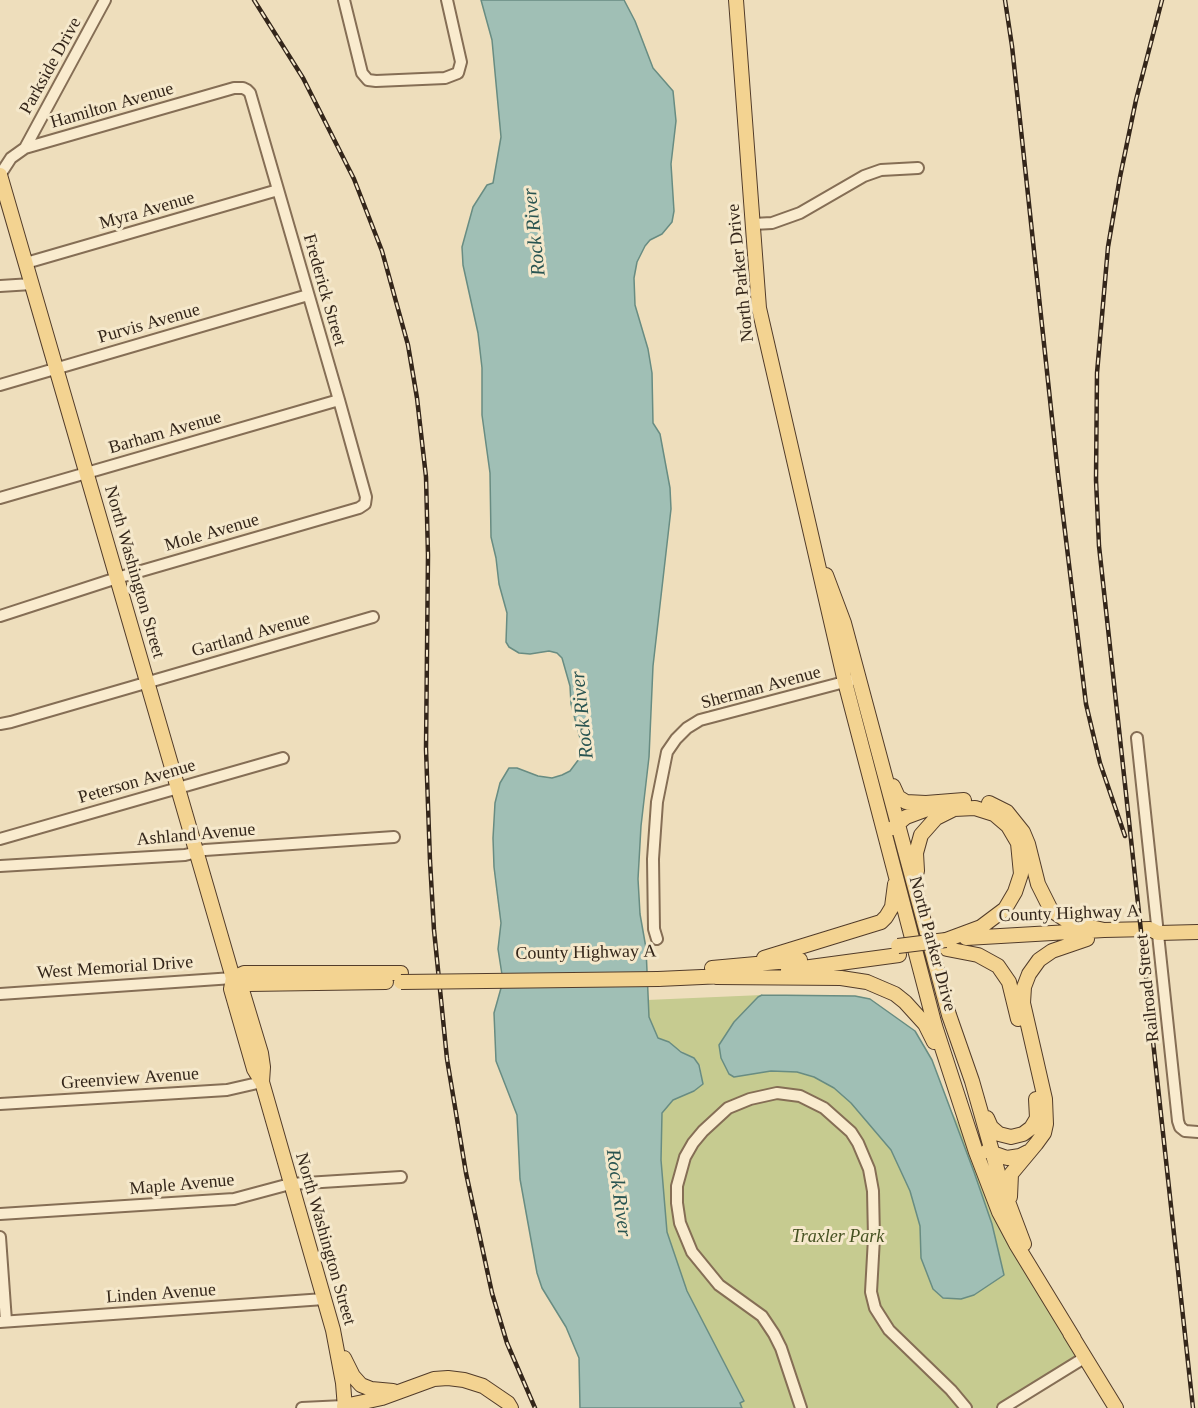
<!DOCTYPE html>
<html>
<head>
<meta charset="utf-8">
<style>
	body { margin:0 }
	canvas { display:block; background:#eedebc }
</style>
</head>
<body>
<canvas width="1198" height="1408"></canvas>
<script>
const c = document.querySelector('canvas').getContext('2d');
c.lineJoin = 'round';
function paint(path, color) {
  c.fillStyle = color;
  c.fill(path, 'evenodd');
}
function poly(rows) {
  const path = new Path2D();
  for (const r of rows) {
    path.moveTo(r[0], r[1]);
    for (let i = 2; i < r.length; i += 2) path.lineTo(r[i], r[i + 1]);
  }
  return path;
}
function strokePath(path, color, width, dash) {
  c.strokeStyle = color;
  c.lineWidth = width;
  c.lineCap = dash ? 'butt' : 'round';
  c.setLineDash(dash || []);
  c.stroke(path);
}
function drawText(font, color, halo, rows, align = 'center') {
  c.font = font + ' Georgia,serif';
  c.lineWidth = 6;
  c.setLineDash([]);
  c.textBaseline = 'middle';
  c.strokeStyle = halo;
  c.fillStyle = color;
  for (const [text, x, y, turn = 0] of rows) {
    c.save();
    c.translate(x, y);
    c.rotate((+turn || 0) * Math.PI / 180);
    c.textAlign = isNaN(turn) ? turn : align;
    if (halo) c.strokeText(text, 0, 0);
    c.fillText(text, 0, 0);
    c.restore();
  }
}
paint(poly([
	[762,995,855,996,870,999,915,1031,932,1060,951,1110,1084,1358,1003,1408,742,1408,740,1403,744,1400,687,1291,667,1232,663,1199,661,1160,662,1113,673,1100,694,1091,703,1084,700,1065,694,1058,658,1038,649,1017,647,1000]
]), '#c6cb90');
const water = poly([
	[481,0,624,0,635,21,653,68,673,91,676,121,671,164,674,211,672,222,662,234,650,240,645,246,637,262,634,278,635,305,648,349,652,373,653,423,660,434,670,488,671,509,653,666,649,757,641,826,638,879,640,914,646,948,649,1017,658,1038,669,1042,681,1052,694,1058,699,1065,703,1084,694,1091,673,1100,662,1113,661,1160,667,1232,687,1291,744,1401,740,1403,742,1408,580,1408,579,1358,566,1327,542,1288,537,1273,520,1179,517,1115,496,1061,494,1013,503,981,498,949,501,923,494,867,493,838,495,803,500,783,509,768,517,768,538,776,552,778,562,775,570,771,579,759,581,751,580,738,571,704,570,686,562,658,557,653,549,651,530,654,519,653,509,647,506,642,507,613,499,584,496,558,491,537,490,473,482,415,482,368,478,333,463,265,462,247,473,207,487,185,493,183,501,137,492,40,481,0],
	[762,995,855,996,870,999,915,1031,932,1060,974,1172,992,1224,1004,1275,974,1295,961,1299,943,1298,933,1289,921,1258,920,1226,910,1191,891,1150,851,1103,834,1088,814,1077,797,1072,771,1071,734,1077,729,1074,721,1058,719,1045,734,1022,758,997,762,995]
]);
paint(water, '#a0bfb5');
strokePath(water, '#688c82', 1.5);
const minor = poly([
	[344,0,362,73,368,80,376,81,445,78,458,73,461,62,447,0],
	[25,148,105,0],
	[0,175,11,158,25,148,234,88,243,88,247,90,250,93,339,400,366,497,365,504,359,508,117,578,0,616],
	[753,224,772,223,800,213,864,176,881,170,918,168],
	[26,263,278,190],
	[0,286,32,284],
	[0,385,308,295],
	[0,498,339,400],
	[0,724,11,722,373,617],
	[1137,738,1178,1121,1180,1127,1185,1131,1198,1132],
	[0,839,283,758],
	[0,866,185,855,205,850,394,837],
	[657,939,654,929,653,859,657,802,667,752,676,739,687,728,700,720,852,680],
	[0,994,233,978],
	[0,1104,227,1090,262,1082],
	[0,1214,234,1199,290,1184,401,1177],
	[0,1237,6,1321],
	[0,1322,324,1299],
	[302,1408,344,1406,346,1408],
	[801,1408,781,1348,774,1334,762,1316,719,1285,692,1252,680,1223,677,1203,677,1186,685,1157,693,1143,703,1131,728,1108,750,1099,777,1093,800,1096,824,1108,851,1132,858,1143,869,1169,873,1191,874,1238,871,1292,875,1308,889,1330,951,1390,966,1408],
	[1003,1408,1084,1358]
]);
const major = poly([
	[736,0,759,308,845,682,935,1026,976,1152,999,1212,1016,1244,1074,1339],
	[0,175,233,978,242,990,261,1053,263,1067,262,1082],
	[826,575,844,623,949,1015,972,1081,1001,1183,1024,1244],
	[893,786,898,797,906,802,926,803,964,800],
	[989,803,1007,812,1023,832,1028,844,1038,884,1051,910,1069,922,1104,930],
	[893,828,906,817,933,807],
	[917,871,916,853,921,835,936,818,954,809,975,808,994,814,1008,826,1018,843,1021,874,1015,892,1005,909,981,927,946,940],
	[966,938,1104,930,1150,929,1158,933,1198,932],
	[947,949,978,955,998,966,1009,982,1018,1019],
	[764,958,881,922,886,917,892,907,895,884],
	[712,968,800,960],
	[788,970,899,955],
	[716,977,841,978,867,982,895,994,905,1002,925,1024,934,1042],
	[233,978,231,989,254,1069,262,1082,333,1330,343,1383,345,1408],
	[233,978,244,973,401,973],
	[233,978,248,984,386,982],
	[658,979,724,976],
	[987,1118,991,1127,999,1134,1011,1137,1023,1134,1031,1128,1037,1118,1036,1099],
	[987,1151,1007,1158,1020,1156,1028,1152],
	[1010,1197,1011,1174,1036,1144,1044,1133,1046,1124,1045,1099,1023,1003,1024,987,1029,974,1039,960,1052,951,1087,939],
	[1070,1333,1116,1408],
	[344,1358,353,1376,361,1385,371,1389,393,1391],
	[344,1406,382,1398,434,1379,448,1378,464,1380,483,1386,508,1403,511,1408]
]);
strokePath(minor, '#856e55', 14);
strokePath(major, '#523c2a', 16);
strokePath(minor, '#f9ebce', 10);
strokePath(major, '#f3d391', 14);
const rail = poly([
	[254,0,303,78,354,179,382,251,408,345,417,398,426,477,428,555,426,749,430,861,434,930,447,1059,466,1173,492,1293,507,1343,535,1408],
	[1005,0,1012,46,1058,474,1086,704,1100,763,1125,836],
	[1162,0,1136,100,1120,177,1108,247,1097,373,1096,480,1099,546,1193,1408]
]);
strokePath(rail, '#34261a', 4.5);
strokePath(rail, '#f5e8cb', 2, [7]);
const majorBridge = poly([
	[898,946,946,940],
	[401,982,658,979]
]);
strokePath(majorBridge, '#523c2a', 16, []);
strokePath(majorBridge, '#f3d391', 14);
drawText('18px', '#34261a', '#f5e8cb', [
	["Parkside Drive",51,66,-61],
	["Hamilton Avenue",112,106,-16],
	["Myra Avenue",147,211,-16],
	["North Parker Drive",741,273,-96],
	["Frederick Street",324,290,74],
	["Purvis Avenue",149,324,-16],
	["Barham Avenue",165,433,-16],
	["Mole Avenue",212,533,-16],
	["North Washington Street",134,572,74],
	["Gartland Avenue",251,635,-16],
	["Sherman Avenue",761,688,-15],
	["Peterson Avenue",137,782,-16],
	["Ashland Avenue",196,835,-5],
	["County Highway A",1069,914,-2],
	["North Parker Drive",932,944,75],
	["County Highway A",586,953,-1],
	["West Memorial Drive",115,968,-4],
	["Railroad Street",1148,988,-96],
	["Greenview Avenue",130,1079,-4],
	["Maple Avenue",182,1185,-5],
	["North Washington Street",325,1239,74],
	["Linden Avenue",161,1294,-4]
]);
drawText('italic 18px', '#455121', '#f5e8cb', [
	["Traxler Park",838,1237]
]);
drawText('italic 20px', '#295451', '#f5e8cb', [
	["Rock River",535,232,-96],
	["Rock River",583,715,-96],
	["Rock River",618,1193,82]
]);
</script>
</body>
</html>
